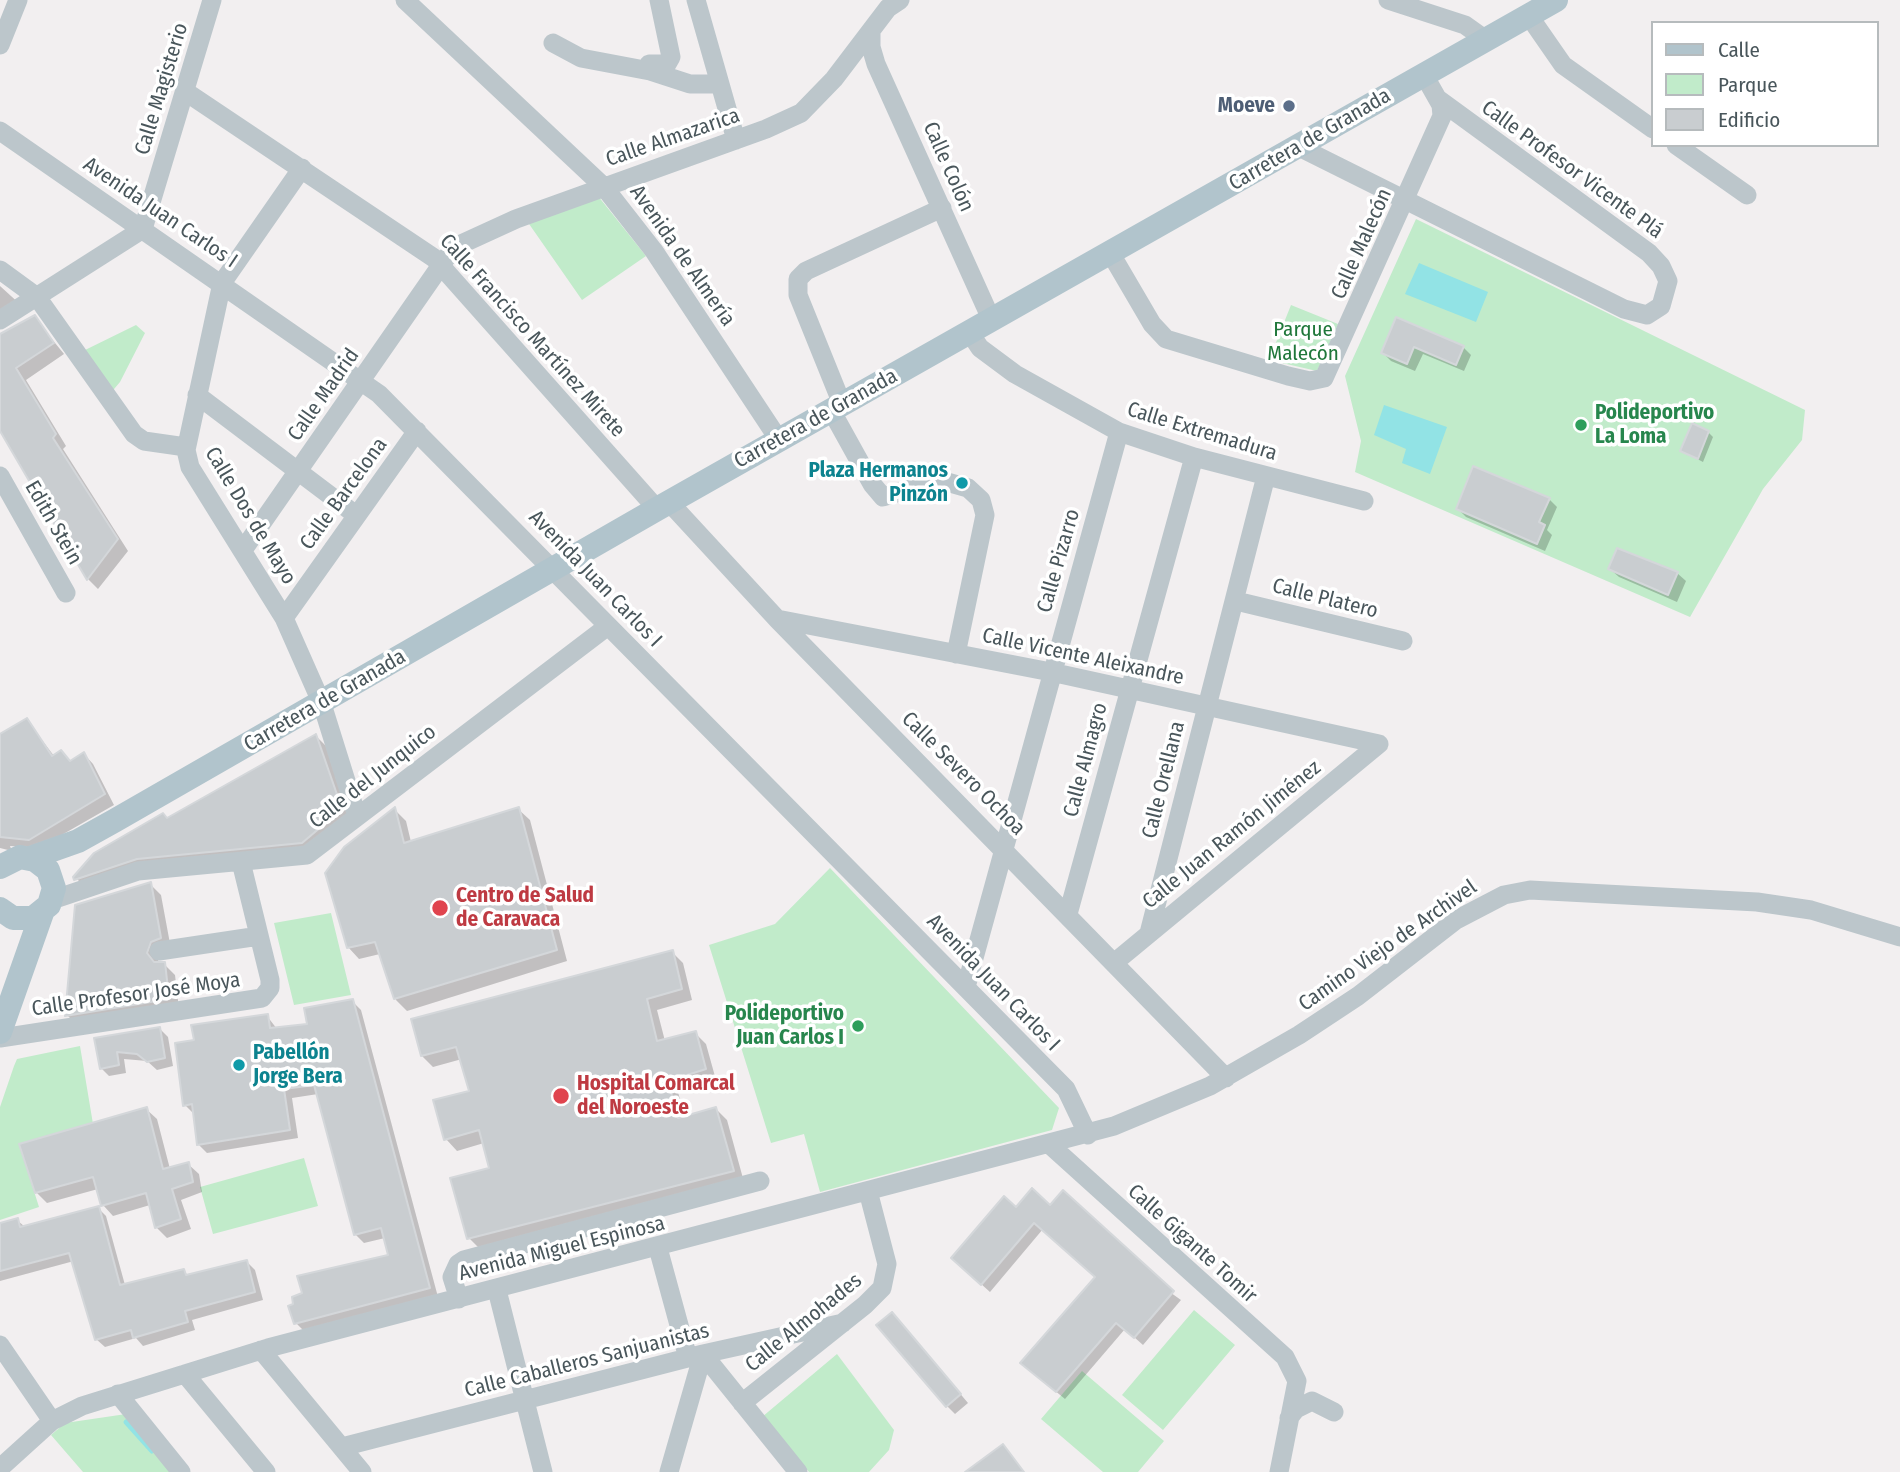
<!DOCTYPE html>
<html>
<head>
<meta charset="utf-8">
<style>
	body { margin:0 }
	#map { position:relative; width:1900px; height:1472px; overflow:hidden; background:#f2eff0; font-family:"Fira Sans Condensed",sans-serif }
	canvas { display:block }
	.legend { position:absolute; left:1651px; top:21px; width:228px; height:126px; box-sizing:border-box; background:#fff; border:2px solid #b6bbbd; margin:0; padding:9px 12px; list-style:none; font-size:21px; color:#49565b }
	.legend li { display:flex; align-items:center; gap:14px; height:35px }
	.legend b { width:35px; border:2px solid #b6bbbd }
</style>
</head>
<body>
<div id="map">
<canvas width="1900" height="1472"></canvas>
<ul class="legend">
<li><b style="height:9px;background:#b1c4cc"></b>Calle</li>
<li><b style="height:19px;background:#c1ebca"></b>Parque</li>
<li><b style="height:19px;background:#c9cdd0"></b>Edificio</li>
</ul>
</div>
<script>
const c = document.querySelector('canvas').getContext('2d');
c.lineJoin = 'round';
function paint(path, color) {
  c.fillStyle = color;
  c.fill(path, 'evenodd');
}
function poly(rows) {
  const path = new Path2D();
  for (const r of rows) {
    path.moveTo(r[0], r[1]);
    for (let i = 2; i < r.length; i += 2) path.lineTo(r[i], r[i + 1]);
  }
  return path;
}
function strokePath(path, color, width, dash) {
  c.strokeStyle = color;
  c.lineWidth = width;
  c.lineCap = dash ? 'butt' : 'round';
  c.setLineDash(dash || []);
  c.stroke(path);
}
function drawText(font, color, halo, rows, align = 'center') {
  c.font = font + ' "Fira Sans Condensed",sans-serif';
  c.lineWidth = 7;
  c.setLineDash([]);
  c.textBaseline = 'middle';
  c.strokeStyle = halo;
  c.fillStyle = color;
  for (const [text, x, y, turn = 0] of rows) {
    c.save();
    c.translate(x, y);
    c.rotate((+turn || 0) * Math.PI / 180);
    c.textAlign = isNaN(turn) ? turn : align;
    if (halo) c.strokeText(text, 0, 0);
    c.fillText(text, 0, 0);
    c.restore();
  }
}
paint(poly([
	[598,196,646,256,582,300,527,221],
	[1416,219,1805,410,1802,440,1763,489,1690,617,1355,472,1361,441,1345,376],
	[1291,305,1338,324,1317,371,1269,360],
	[136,325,145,333,120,382,109,395,81,352],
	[830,868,1059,1108,1052,1130,820,1192,804,1134,771,1143,709,945,775,924],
	[331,913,351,995,294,1005,274,923],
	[80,1046,93,1124,19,1144,39,1207,0,1220,0,1107,14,1066,17,1059],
	[304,1158,318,1206,213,1234,200,1187],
	[1194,1310,1235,1345,1163,1430,1122,1395],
	[837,1354,894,1430,889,1450,869,1472,809,1472,762,1417],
	[1082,1371,1164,1441,1138,1472,1103,1472,1041,1419],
	[133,1413,181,1472,83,1472,51,1435,65,1423]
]), '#c1ebca');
paint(poly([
	[1419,263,1488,292,1476,322,1405,294],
	[1384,405,1447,427,1430,474,1402,463,1406,449,1374,435]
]), '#92e3e5');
paint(poly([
	[0,286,22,306,0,319],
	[34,317,64,354,26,380,66,446,63,449,128,551,98,589,88,579,0,427,0,336],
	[1397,319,1463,347,1471,355,1464,371,1423,354,1415,371,1391,361,1383,353],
	[1708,432,1713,437,1703,462,1682,451],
	[1549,499,1557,507,1547,530,1552,535,1545,551,1466,517,1458,509],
	[1610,569,1677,573,1686,581,1677,602,1619,577],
	[27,720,54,756,71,762,84,754,93,764,114,805,39,848,10,846,12,851,0,848,0,736],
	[316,736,326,746,351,820,313,852,86,888,75,877,167,820],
	[518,809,530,820,567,961,407,1011,396,1000,380,954,359,959,348,947,395,810,406,821,411,842],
	[150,884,161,895,171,949,161,952,157,964,164,964,175,975,179,1009,77,1025,67,1015],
	[672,952,683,963,692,1000,657,1010,665,1041,695,1033,706,1044,716,1080,678,1092,685,1118,716,1109,727,1120,744,1182,480,1249,469,1238,491,1169,484,1143,457,1151,446,1139,471,1092,462,1059,433,1067,422,1056],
	[352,1001,361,1010,438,1297,305,1332,296,1323,390,1256,385,1238,364,1243,355,1234,318,1094,292,1098,298,1138,207,1153,198,1144,195,1115,185,1105,196,1041,267,1016,277,1029,309,1025],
	[160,1029,168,1037,173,1066,157,1070,147,1061,124,1059,126,1073,109,1076,101,1068,96,1040],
	[146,1109,157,1119,170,1169,188,1164,199,1174,202,1192,181,1200,191,1229,167,1238,156,1227,150,1205,113,1216,103,1205,98,1189,47,1203,36,1192],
	[1050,1207,1181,1300,1143,1345,1125,1329,1065,1399,1031,1371,1097,1278,1043,1229,990,1292,961,1266,1016,1209],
	[98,1208,106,1216,125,1285,183,1271,189,1276,247,1262,255,1270,263,1300,192,1320,195,1330,143,1346,136,1338,105,1347,96,1339,74,1261,0,1281,0,1225,17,1220,25,1227],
	[900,1322,968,1403,955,1414,947,1406]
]), '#0003');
strokePath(poly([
	[126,1422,152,1451]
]), '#92e3e5', 5);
const building = poly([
	[35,315,54,343,16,368,56,434,53,438,118,539,87,580,0,431,0,334,35,315],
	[1396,317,1464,346,1456,365,1414,347,1407,364,1381,353,1396,317],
	[1692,423,1709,431,1698,459,1680,451,1692,423],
	[1473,466,1550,498,1539,522,1545,525,1537,544,1456,509,1473,466],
	[1617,548,1678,572,1668,595,1608,569,1617,548],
	[27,718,52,756,61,750,70,761,84,752,105,794,29,840,0,837,0,734,27,718],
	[316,734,342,809,302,843,137,859,74,880,73,877,94,853,163,813,167,818,316,734],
	[395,807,404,843,519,807,557,950,394,999,375,942,347,948,325,873,344,847,395,807],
	[151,882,161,938,151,942,147,953,154,962,165,962,169,999,65,1016,75,905,151,882],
	[673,950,682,989,647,999,657,1041,696,1031,706,1069,668,1081,678,1118,716,1107,734,1171,467,1239,450,1178,489,1168,479,1130,444,1140,433,1100,469,1091,456,1047,421,1056,411,1019,673,950],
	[353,999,430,1288,294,1324,288,1306,293,1304,292,1297,302,1293,297,1276,388,1255,381,1228,354,1235,314,1085,284,1089,290,1130,197,1145,192,1104,183,1106,175,1043,194,1040,191,1025,268,1014,270,1028,307,1024,304,1008,353,999],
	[160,1027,165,1058,147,1062,137,1054,117,1052,119,1065,100,1069,94,1038,160,1027],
	[147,1107,163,1169,189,1162,193,1182,172,1189,181,1219,155,1228,146,1193,101,1206,93,1177,35,1193,19,1144,147,1107],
	[1032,1188,1050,1205,1063,1190,1174,1291,1134,1338,1116,1323,1056,1392,1020,1363,1095,1277,1034,1223,981,1285,951,1258,1004,1196,1016,1207,1032,1188],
	[99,1206,120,1285,184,1269,186,1275,247,1260,255,1292,185,1311,188,1322,133,1338,131,1330,95,1340,69,1253,0,1271,0,1223,18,1218,20,1227,99,1206],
	[892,1312,961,1394,946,1407,876,1325,892,1312],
	[1003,1444,1024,1472,965,1472,1003,1444]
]);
paint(building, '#c9cdd0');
strokePath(building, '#d4d7da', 2);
strokePath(poly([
	[405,0,604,187,654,251,779,440],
	[696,0,736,140],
	[1388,0,1465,25,1486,40],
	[1529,16,1563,65,1653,129],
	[871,31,871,47,876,64,992,321],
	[553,43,581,58,650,71,690,84,719,84],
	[0,45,18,0],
	[650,70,649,64,667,64,671,57,659,0],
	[186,92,434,258,657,509],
	[0,131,379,394,1066,1089,1088,1135],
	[1676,145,1747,195],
	[1299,147,1624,309,1647,315,1661,306,1668,281,1661,266,1649,253,1438,99],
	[302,168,222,283,186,450,190,467,284,618,322,704,357,816],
	[1111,254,1152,324,1166,339,1288,376,1310,381,1324,378,1442,116,1441,105,1424,75],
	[0,270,37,297,134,434,144,441,186,447],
	[0,320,143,229,212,0],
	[970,333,980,348,1015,374,1119,432,1194,457,1364,501],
	[197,395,356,515],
	[842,404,798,295,798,279,806,271,942,208],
	[831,410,872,484,883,497,940,480,968,488,981,500,985,515,956,654],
	[0,476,66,593],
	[669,502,777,619,1226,1078],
	[243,550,446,258,457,246,516,219,766,129,801,113,834,79,888,8,900,0],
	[1236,601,1403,641],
	[284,618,417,431],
	[777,619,1051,672,1379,744],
	[52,900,138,871,307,855,608,626],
	[1068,914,1194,457],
	[1149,933,1266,476],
	[159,951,259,936],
	[1115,962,1379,744],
	[966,987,1119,432],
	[0,1038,262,998,270,988,270,980,241,862],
	[1049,1144,1285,1357,1297,1381,1279,1472],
	[658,1248,688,1358],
	[497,1290,543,1472],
	[459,1299,452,1277,458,1264,464,1260,760,1181],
	[0,1345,52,1421],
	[261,1350,362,1472],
	[703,1354,798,1472],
	[185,1374,266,1472],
	[118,1394,181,1472],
	[742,1403,865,1305,882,1288,887,1264,868,1191],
	[1289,1418,1296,1409,1312,1401,1334,1412],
	[342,1447,703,1354,843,1323],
	[0,1468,52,1421,82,1406,268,1348,1114,1126,1210,1086,1299,1035,1358,996,1456,920,1504,895,1530,890,1757,902,1811,910,1900,937],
	[669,1472,703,1354]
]), '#bcc6cb', 19);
strokePath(poly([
	[30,858,78,841,114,821,657,509,1556,0],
	[0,867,20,857,35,860,48,870,54,888,49,905,33,918,13,918,0,909],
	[0,1032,42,913]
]), '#b1c4cc', 24);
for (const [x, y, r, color] of [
	[1289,106,7,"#5c6f8a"],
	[1581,425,7,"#2e9e5b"],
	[962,483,7,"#0f9aa8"],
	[440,908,9,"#e0444e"],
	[858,1026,7,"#2e9e5b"],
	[239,1065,7,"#0f9aa8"],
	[561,1096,9,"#e0444e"]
]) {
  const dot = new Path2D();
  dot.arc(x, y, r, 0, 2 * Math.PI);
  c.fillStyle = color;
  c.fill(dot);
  strokePath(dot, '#fff', 2.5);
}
drawText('21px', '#49565b', '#fff', [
	["Calle Magisterio",162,89,-73],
	["Calle Almazarica",673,138,-19],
	["Carretera de Granada",1310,140,-30],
	["Calle Colón",948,167,66],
	["Calle Profesor Vicente Plá",1572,170,36],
	["Avenida Juan Carlos I",160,213,34],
	["Calle Malecón",1362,244,-66],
	["Avenida de Almería",682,256,55],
	["Calle Francisco Martínez Mirete",532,336,48],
	["Calle Madrid",324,395,-55],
	["Carretera de Granada",816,419,-29],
	["Calle Extremadura",1202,432,17],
	["Calle Barcelona",344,494,-54],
	["Calle Dos de Mayo",250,516,59],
	["Edith Stein",53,523,60],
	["Calle Pizarro",1059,561,-74],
	["Avenida Juan Carlos I",595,579,46],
	["Calle Platero",1325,599,14],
	["Calle Vicente Aleixandre",1083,657,12],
	["Carretera de Granada",325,701,-30],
	["Calle Almagro",1086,760,-75],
	["Calle Severo Ochoa",963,774,45],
	["Calle del Junquico",373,777,-38],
	["Calle Orellana",1164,780,-76],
	["Calle Juan Ramón Jiménez",1232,835,-39],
	["Camino Viejo de Archivel",1388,946,-35],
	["Avenida Juan Carlos I",993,983,46],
	["Calle Profesor José Moya",136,995,-8],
	["Calle Gigante Tomir",1192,1244,42],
	["Avenida Miguel Espinosa",562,1249,-14],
	["Calle Almohades",804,1323,-39],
	["Calle Caballeros Sanjuanistas",587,1361,-14]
]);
drawText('bold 21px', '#4e5e75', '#fff', [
	["Moeve",1275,106]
], 'right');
drawText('21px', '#1f773a', '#fff', [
	["Parque",1303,330],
	["Malecón",1303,354]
]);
drawText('bold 21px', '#27864d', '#fff', [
	["Polideportivo",1595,413],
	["La Loma",1595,437],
	["Polideportivo",844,1014,"right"],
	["Juan Carlos I",844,1038,"right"]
], 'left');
drawText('bold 21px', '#0d838f', '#fff', [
	["Plaza Hermanos",948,471],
	["Pinzón",948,495],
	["Pabellón",253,1053,"left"],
	["Jorge Bera",253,1077,"left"]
], 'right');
drawText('bold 21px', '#be3a42', '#fff', [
	["Centro de Salud",456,896],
	["de Caravaca",456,920],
	["Hospital Comarcal",577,1084],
	["del Noroeste",577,1108]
], 'left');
</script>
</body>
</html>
